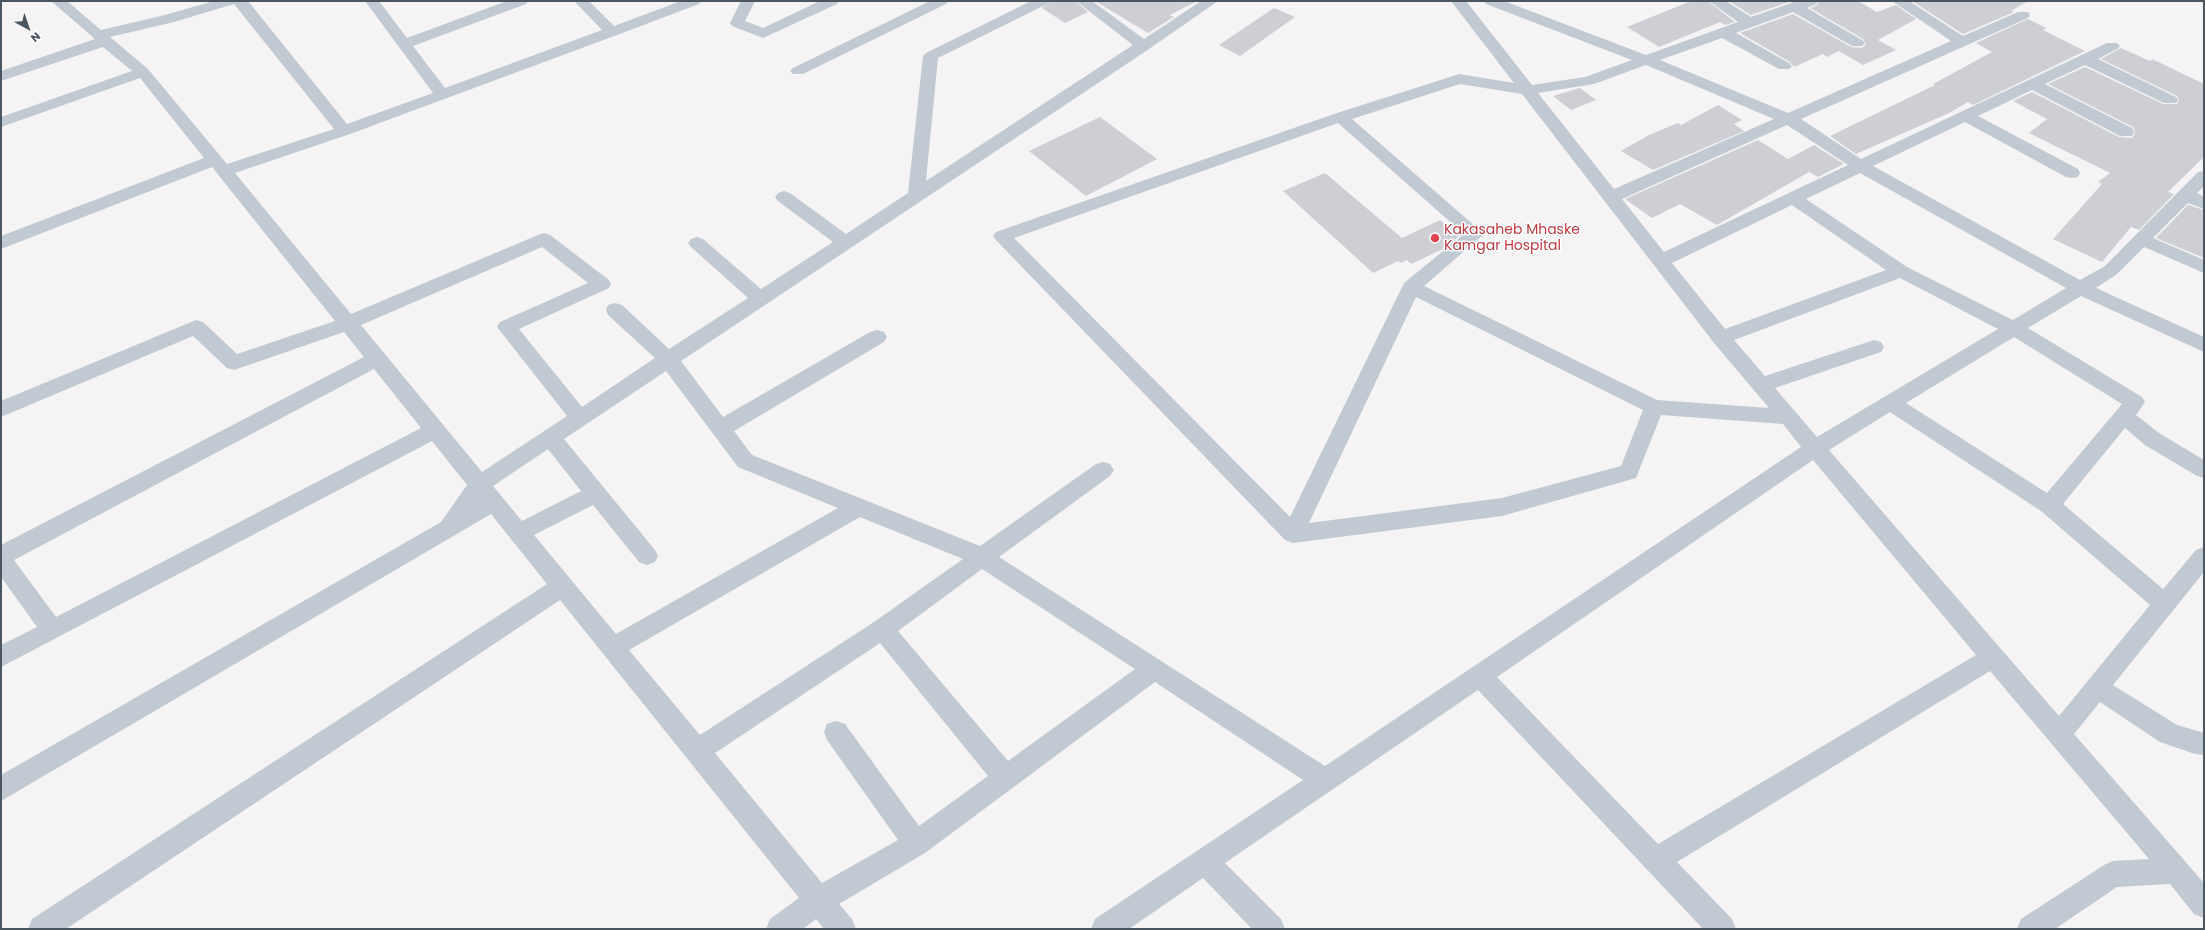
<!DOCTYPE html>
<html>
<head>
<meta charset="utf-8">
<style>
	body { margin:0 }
	#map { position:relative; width:2205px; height:930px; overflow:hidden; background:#f5f3f3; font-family:Poppins,sans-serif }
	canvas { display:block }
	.frame { position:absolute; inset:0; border:2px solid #4a5661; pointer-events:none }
	.north { position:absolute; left:8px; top:8px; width:40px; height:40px; -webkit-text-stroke:3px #fff; paint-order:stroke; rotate:140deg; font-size:11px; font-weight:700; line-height:16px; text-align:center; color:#4a5661 }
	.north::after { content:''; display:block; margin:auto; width:14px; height:18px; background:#4a5661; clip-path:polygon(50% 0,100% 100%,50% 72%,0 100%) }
</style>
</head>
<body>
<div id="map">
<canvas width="2205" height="930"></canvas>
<div class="frame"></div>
<div class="north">N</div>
</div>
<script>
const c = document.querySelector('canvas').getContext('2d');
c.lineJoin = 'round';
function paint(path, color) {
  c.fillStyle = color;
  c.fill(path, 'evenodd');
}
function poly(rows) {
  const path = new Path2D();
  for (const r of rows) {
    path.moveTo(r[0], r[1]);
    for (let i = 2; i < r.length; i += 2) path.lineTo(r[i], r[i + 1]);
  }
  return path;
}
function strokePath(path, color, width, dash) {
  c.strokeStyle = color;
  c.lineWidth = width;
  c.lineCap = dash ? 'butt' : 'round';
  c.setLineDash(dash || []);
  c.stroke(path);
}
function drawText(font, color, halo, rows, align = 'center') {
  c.font = font + ' Poppins,sans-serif';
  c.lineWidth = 3;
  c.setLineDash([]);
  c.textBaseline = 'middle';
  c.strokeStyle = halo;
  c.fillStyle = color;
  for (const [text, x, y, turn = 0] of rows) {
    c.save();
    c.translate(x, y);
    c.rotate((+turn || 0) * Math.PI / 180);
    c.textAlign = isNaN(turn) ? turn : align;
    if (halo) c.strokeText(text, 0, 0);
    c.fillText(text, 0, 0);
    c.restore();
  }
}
paint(poly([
	[1050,1,1075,1,1088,12,1065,23,1042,8],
	[1095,1,1197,1,1170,15,1174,17,1148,33],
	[1691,1,1708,1,1735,22,1725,25,1720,22,1659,47,1627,27],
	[1729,1,1792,1,1751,15],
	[1819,1,1858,1,1877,12,1896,5,1916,19,1878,40,1896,50,1863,65,1839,51,1827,57,1823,54,1794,67,1790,62,1740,33,1793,14,1851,47,1862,48,1866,44,1863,39,1810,8,1817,5],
	[1912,1,2028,1,2011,11,2014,12,1963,34],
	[1274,8,1295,17,1240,56,1219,45],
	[2028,19,2046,28,2043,30,2085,51,1973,105,1968,102,1949,113,1856,154,1830,136,1935,85,1933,84,1992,52,1976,43],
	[2121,48,2150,61,2152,59,2204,84,2204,157,2168,192,2174,194,2139,230,2131,227,2102,262,2053,239,2102,184,2098,182,2110,173,2029,133,2047,119,2013,101,2032,92,2119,137,2132,138,2135,133,2133,127,2048,84,2085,67,2163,104,2177,104,2179,99,2177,96,2101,59],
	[1580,88,1596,100,1571,110,1553,96],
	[1718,105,1742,120,1734,124,1744,131,1653,170,1621,151,1649,135,1678,123,1681,125],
	[1100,117,1157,159,1086,196,1029,151],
	[1758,140,1788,159,1814,145,1844,164,1818,177,1809,172,1717,225,1680,204,1652,218,1625,199],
	[1325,173,1402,238,1440,220,1459,236,1443,249,1411,264,1407,260,1400,263,1398,261,1373,273,1283,191],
	[2188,205,2204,210,2204,258,2156,238]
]), '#cdcfd5');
paint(poly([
	[51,1,67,1,101,30,165,15,214,1,248,1,347,124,433,93,365,1,379,1,407,38,507,1,528,1,526,4,413,46,445,88,602,30,574,1,589,1,614,26,681,1,701,1,699,4,617,35,350,134,235,173,351,314,538,235,544,233,550,235,609,280,611,284,609,288,519,329,582,407,655,358,608,315,606,310,608,305,615,303,622,305,669,349,748,298,691,247,688,243,691,239,697,237,703,239,761,289,833,242,778,201,775,197,778,193,784,191,790,193,846,234,908,193,923,56,926,53,1031,1,1049,1,1047,4,938,58,926,181,1133,45,1076,1,1092,1,1144,39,1201,1,1218,1,1149,49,681,361,723,417,870,332,877,330,884,332,887,337,884,342,734,431,752,455,980,546,1096,464,1103,462,1110,464,1114,470,1110,476,999,557,1325,766,1801,447,1783,424,1661,415,1636,478,1502,516,1293,543,1285,540,996,240,993,236,996,232,1334,114,1453,76,1459,74,1514,83,1451,1,1466,1,1532,85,1585,77,1632,60,1486,4,1484,1,1504,1,1646,55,1738,22,1709,1,1726,1,1751,17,1797,1,1818,1,1816,4,1807,8,1862,40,1865,43,1862,46,1852,46,1793,12,1736,33,1789,63,1792,66,1789,69,1779,69,1722,38,1660,60,1788,113,1951,41,1892,1,1909,1,1963,36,2018,12,2028,12,2030,15,2028,18,1801,119,1861,159,2107,43,2117,43,2120,46,2117,49,2098,59,2176,97,2178,100,2176,103,2164,103,2085,65,2045,84,2132,128,2134,132,2132,136,2120,136,2032,90,1978,116,2078,169,2080,173,2078,177,2072,178,2066,177,1965,122,1873,166,2080,280,2105,266,2198,172,2204,171,2204,186,2197,193,2204,197,2204,209,2188,203,2153,238,2204,260,2204,273,2144,247,2117,274,2096,288,2204,337,2204,352,2081,296,2028,328,2142,397,2145,402,2136,415,2159,433,2204,460,2204,478,2197,476,2145,445,2125,428,2063,504,2163,589,2196,550,2204,547,2204,572,2113,685,2177,725,2204,733,2204,755,2195,754,2160,742,2100,702,2074,734,2204,883,2204,918,2194,914,2170,884,2117,887,2055,929,2017,929,2021,919,2104,865,2113,861,2149,859,1990,671,1677,862,1732,919,1736,929,1703,929,1478,690,1225,863,1281,919,1285,929,1252,929,1203,878,1129,929,1091,929,1095,919,1303,780,1155,682,925,853,839,904,852,919,856,929,824,929,816,919,803,929,766,929,770,919,799,898,560,600,66,929,28,929,32,919,547,584,491,514,1,801,1,775,441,522,467,485,432,441,1,667,1,645,37,627,1,577,1,545,364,357,344,332,234,370,227,368,193,336,1,417,1,401,196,320,203,322,237,354,335,321,212,167,1,249,1,236,204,158,140,78,1,127,1,117,132,71,103,47,1,81,1,71,95,39,51,1],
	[234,4,334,129,227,164,148,69,110,37,174,22,234,4],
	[1646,65,1774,119,1614,189,1538,93,1594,84,1646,65],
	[1460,84,1522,94,1714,343,1769,408,1657,400,1424,286,1484,234,1352,119,1460,84],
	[1338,123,1464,234,1404,283,1290,517,1014,238,1338,123],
	[1787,125,1848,165,1664,252,1622,199,1787,125],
	[1860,173,2066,288,2013,320,1907,267,1806,199,1860,173],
	[1792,205,1886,270,1725,329,1672,263,1792,205],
	[542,247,588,283,500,322,497,327,567,416,482,472,361,325,542,247],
	[1900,278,1998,329,1817,437,1775,388,1881,352,1884,347,1881,342,1874,340,1765,376,1734,340,1900,278],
	[1416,297,1643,410,1621,466,1502,498,1309,523,1416,297],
	[2014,337,2122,404,2047,493,1906,403,2014,337],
	[374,369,421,428,56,617,14,560,374,369],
	[666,371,738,467,838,508,616,634,534,535,593,505,639,562,647,565,655,562,658,556,655,550,564,439,666,371],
	[1890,412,2041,511,2150,605,2059,716,1829,450,1890,412],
	[548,449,581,491,522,521,493,486,548,449],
	[1813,460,1976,655,1658,844,1497,677,1813,460],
	[860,517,963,559,874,622,700,735,629,650,860,517],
	[982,569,1135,669,1008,761,898,631,982,569],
	[880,643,988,776,919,826,845,724,836,721,827,724,824,732,827,740,898,840,822,883,715,753,880,643],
	[741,1,755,1,745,21,763,28,820,1,839,1,837,4,763,38,732,26,730,23,741,1],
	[930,1,948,1,946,4,803,74,793,74,790,71,793,68,930,1]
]), '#c1cad2');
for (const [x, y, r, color] of [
	[1435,238,5,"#e0444e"]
]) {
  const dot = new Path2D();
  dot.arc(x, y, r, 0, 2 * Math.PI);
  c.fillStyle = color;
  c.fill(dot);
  strokePath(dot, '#fff', 1.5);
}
drawText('14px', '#be3a42', '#fff', [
	["Kakasaheb Mhaske",1444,230],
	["Kamgar Hospital",1444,246]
], 'left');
</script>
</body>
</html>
